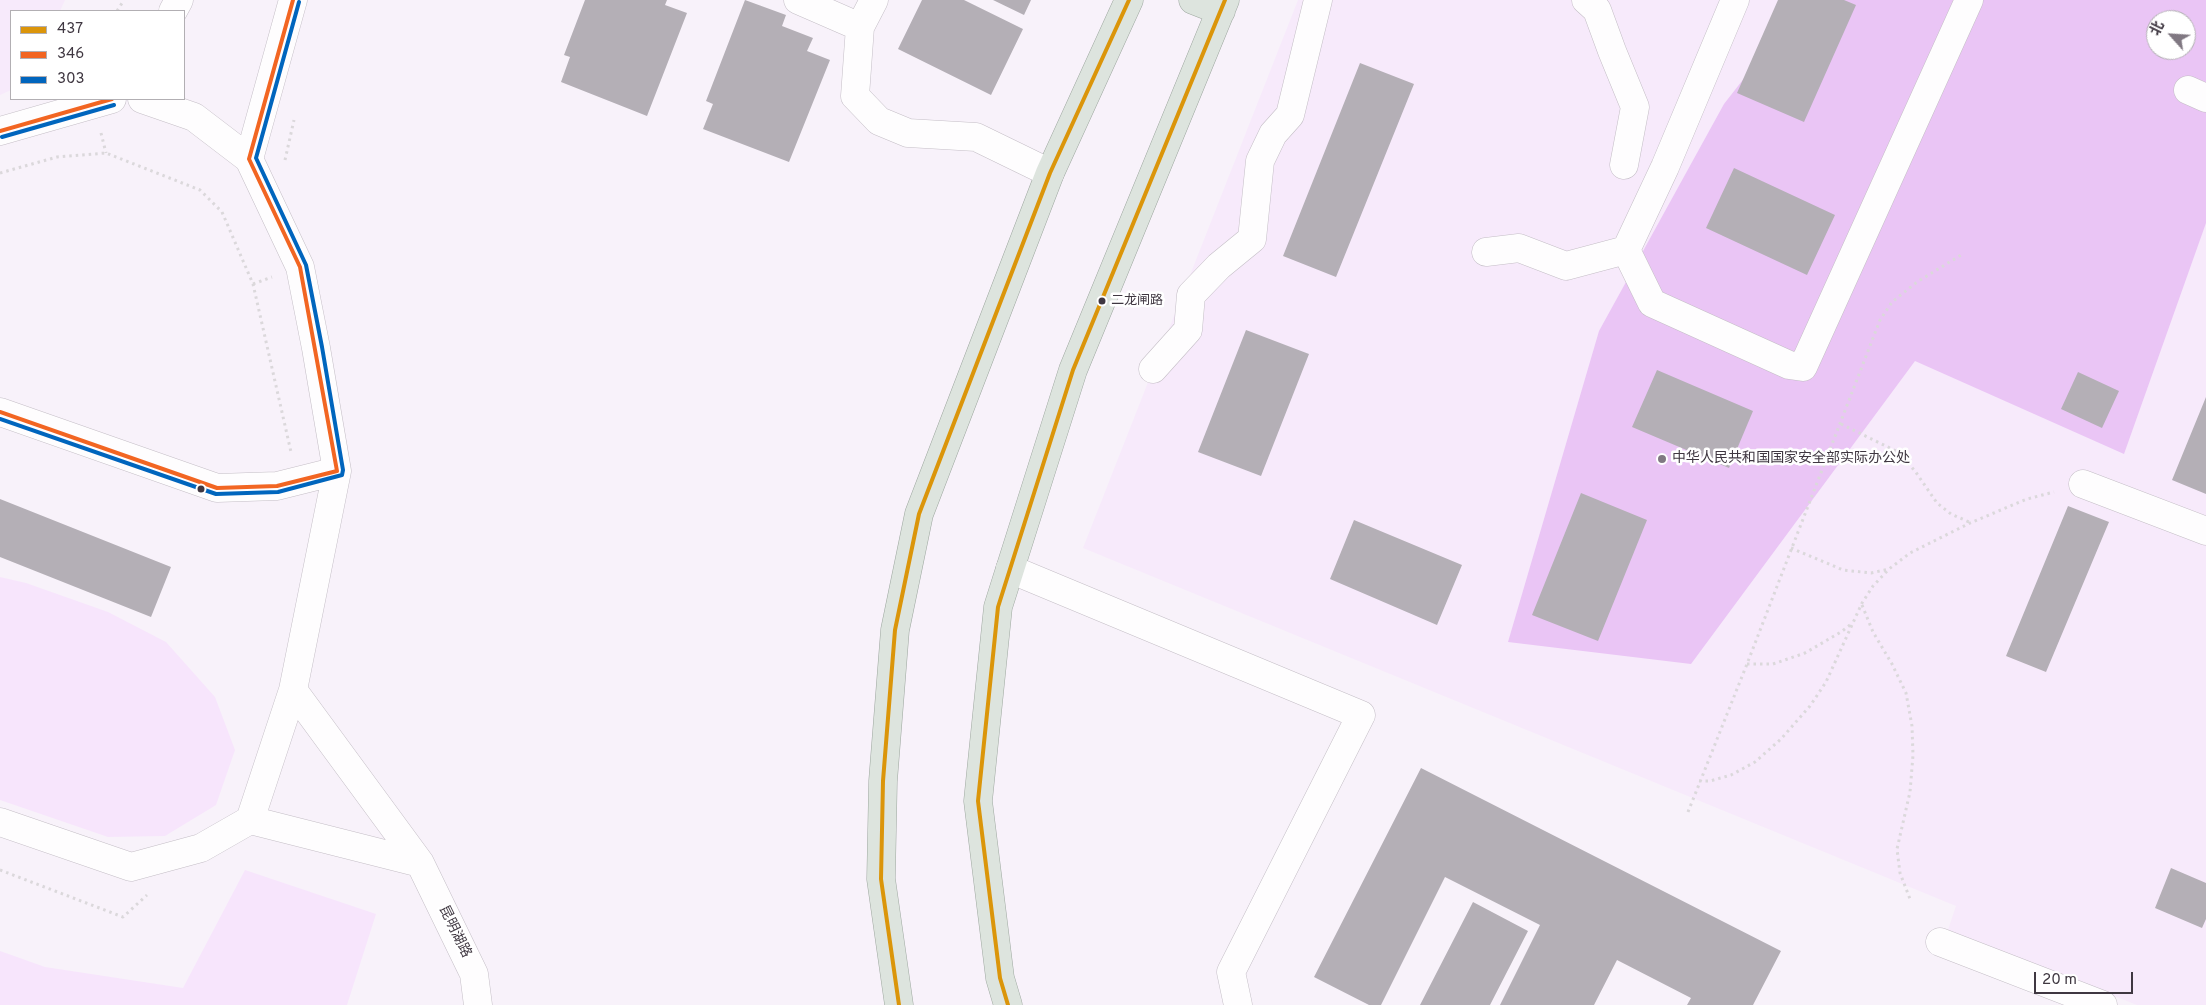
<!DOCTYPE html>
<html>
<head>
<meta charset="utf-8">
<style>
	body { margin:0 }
	#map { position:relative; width:2206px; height:1005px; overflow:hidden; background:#f8f2fa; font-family:Overpass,"Noto Sans SC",sans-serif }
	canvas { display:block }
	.legend { position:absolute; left:10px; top:10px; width:175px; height:90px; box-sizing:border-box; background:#fff; border:1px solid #b2afb3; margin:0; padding:6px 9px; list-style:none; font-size:15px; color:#3f3741 }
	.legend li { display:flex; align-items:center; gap:10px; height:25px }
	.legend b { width:25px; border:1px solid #b2afb3 }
	.north { position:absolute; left:2146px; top:10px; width:50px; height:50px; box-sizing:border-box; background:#fff; border:1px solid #b2afb3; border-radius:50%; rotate:296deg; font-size:14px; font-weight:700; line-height:20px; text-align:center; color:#3f3741 }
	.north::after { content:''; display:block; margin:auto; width:18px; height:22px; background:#807882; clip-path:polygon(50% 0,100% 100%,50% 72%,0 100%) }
	.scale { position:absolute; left:2034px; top:972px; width:99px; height:22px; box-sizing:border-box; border:2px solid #3f3741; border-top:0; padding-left:6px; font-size:15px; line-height:18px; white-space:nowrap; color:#3f3741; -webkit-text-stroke:4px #fff; paint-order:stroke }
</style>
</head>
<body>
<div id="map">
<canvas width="2206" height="1005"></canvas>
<ul class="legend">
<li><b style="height:6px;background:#db950a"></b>437</li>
<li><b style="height:6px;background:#f26522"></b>346</li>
<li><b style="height:6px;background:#0065bd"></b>303</li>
</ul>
<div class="north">北</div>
<div class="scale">20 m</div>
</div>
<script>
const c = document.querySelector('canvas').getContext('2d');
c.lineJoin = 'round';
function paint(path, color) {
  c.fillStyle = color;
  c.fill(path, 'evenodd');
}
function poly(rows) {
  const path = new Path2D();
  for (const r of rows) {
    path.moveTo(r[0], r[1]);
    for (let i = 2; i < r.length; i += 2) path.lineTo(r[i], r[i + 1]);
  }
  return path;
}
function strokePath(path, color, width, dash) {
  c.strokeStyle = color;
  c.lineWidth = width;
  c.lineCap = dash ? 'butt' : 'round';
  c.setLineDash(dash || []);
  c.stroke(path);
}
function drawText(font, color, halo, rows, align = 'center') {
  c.font = font + ' Overpass,"Noto Sans SC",sans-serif';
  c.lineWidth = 5;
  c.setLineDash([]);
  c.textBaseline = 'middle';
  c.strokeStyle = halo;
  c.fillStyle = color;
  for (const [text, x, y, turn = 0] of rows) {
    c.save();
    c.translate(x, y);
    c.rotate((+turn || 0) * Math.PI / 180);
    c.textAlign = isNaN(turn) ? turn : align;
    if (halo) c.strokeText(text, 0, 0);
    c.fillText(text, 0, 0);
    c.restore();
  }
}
paint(poly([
	[0,0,65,0,60,11,11,11,11,90,0,95],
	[1298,0,2206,0,2206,1005,2137,1005,1948,930,1956,906,1083,548],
	[2156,20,2186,20,2186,50,2156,50]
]), '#f7eafb');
paint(poly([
	[0,577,26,583,108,612,166,642,215,697,235,750,216,805,165,836,108,837,0,800],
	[245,870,376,914,347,1005,0,1005,0,951,45,967,183,988]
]), '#f7e5fc');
paint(poly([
	[1805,0,2206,0,2206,223,2124,454,1915,361,1691,664,1508,642,1599,331,1724,104],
	[2156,20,2186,20,2186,50,2156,50]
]), '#eac5f5');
paint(poly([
	[585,0,667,0,665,5,687,13,647,116,561,82,570,57,564,55],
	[745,0,786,15,782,26,813,38,807,51,830,60,789,162,703,129,713,104,706,101],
	[922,0,964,0,1023,29,991,95,898,49],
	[993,0,1031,0,1024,15],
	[1778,0,1844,0,1856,5,1804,122,1737,93],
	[1360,63,1414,84,1336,277,1283,256],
	[1734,168,1835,215,1807,275,1706,228],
	[1246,330,1309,354,1261,476,1198,452],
	[1657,370,1753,411,1729,468,1632,427],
	[2078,372,2119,391,2102,428,2061,409],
	[2206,397,2206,494,2172,480],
	[1581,493,1647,520,1598,641,1532,615],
	[0,499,171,567,151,617,0,557],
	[2068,506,2109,522,2046,672,2006,656],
	[1354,520,1462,565,1437,625,1330,579],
	[1421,768,1781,951,1753,1005,1687,1005,1691,998,1617,960,1594,1005,1500,1005,1540,925,1445,877,1381,1005,1369,1005,1314,977],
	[2171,868,2206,883,2206,919,2202,928,2155,908],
	[1473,902,1528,931,1490,1005,1420,1005]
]), '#b4afb6');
const minor = poly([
	[798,0,860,27],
	[874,0,860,27,855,96,879,121,908,133,976,137,1050,173],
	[1586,0,1597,10,1612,51,1635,107,1624,165],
	[173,11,179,0],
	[2188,90,2206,98],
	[0,131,112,99],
	[249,159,293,0],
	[1626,250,1652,303,1789,365,1803,367,1969,0],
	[1486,252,1519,248,1566,266,1626,250,1665,167,1735,0],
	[1153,369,1188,330,1191,295,1219,266,1252,239,1260,161,1273,134,1290,115,1318,0],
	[0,412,217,488,277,486,337,471],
	[2083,484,2206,531],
	[1010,569,1361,715,1231,972,1238,1005],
	[293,690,420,863,474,974,478,1005],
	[250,820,420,863],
	[0,822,131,867,201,848,250,820,293,690,337,471,316,348,300,267,249,159,194,117,142,99],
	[1940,942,2103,1005]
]);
const major = poly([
	[1193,0,1221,11],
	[899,1005,881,879,883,781,895,630,919,514,1050,173,1129,0],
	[1008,1005,1000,978,978,801,998,607,1073,370,1225,0]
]);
strokePath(minor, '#c4bec6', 29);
strokePath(major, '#9da79f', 29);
strokePath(poly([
	[117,11,124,0],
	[101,133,106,153],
	[285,160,294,120],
	[0,173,57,157,106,153,200,190,222,212,253,284,291,452],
	[253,284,272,277],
	[1841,424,1898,452,1915,471,1937,503,1951,514,1969,522],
	[1791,548,1843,570,1871,573,1889,569],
	[1862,605,1873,632,1892,664,1906,693,1912,726,1913,755,1910,792,1897,849,1900,873,1910,899],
	[1747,664,1773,664,1805,653,1841,632,1850,625],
	[1699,781,1710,781,1731,775,1755,762,1781,739,1810,706,1826,682,1862,603,1873,586,1889,569,1910,553,1970,523,2027,499,2054,492],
	[1688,812,1747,664,1880,320,1892,302,1917,282,1961,255],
	[0,870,123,917,147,895]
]), '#dbd8db', 3, [2.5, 4]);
strokePath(minor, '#fefdfe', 28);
strokePath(major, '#dde4de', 28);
strokePath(poly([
	[899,1005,881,879,883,781,895,630,919,514,1050,173,1129,0],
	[1008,1005,1000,978,978,801,998,607,1073,370,1225,0]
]), '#db950a', 4);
strokePath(poly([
	[0,131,112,99],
	[0,412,217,488,277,486,337,471,300,267,249,159,293,0]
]), '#f26522', 4);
strokePath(poly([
	[2,137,114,105],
	[0,419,216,494,278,492,342,475,343,470,322,347,306,265,256,158,299,2]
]), '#0065bd', 4);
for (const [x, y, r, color] of [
	[1102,301,4.5,"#3f3741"],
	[1662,459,5,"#807882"],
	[201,489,4.5,"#3f3741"]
]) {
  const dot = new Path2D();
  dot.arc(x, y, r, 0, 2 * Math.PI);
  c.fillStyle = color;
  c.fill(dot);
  strokePath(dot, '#fff', 2);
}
drawText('13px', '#3f3741', '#fff', [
	["二龙闸路",1111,301]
], 'left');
drawText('14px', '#3f3741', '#fff', [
	["中华人民共和国国家安全部实际办公处",1672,459]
], 'left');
drawText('14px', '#3f3741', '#fff', [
	["昆明湖路",454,932,64]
]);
</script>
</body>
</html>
